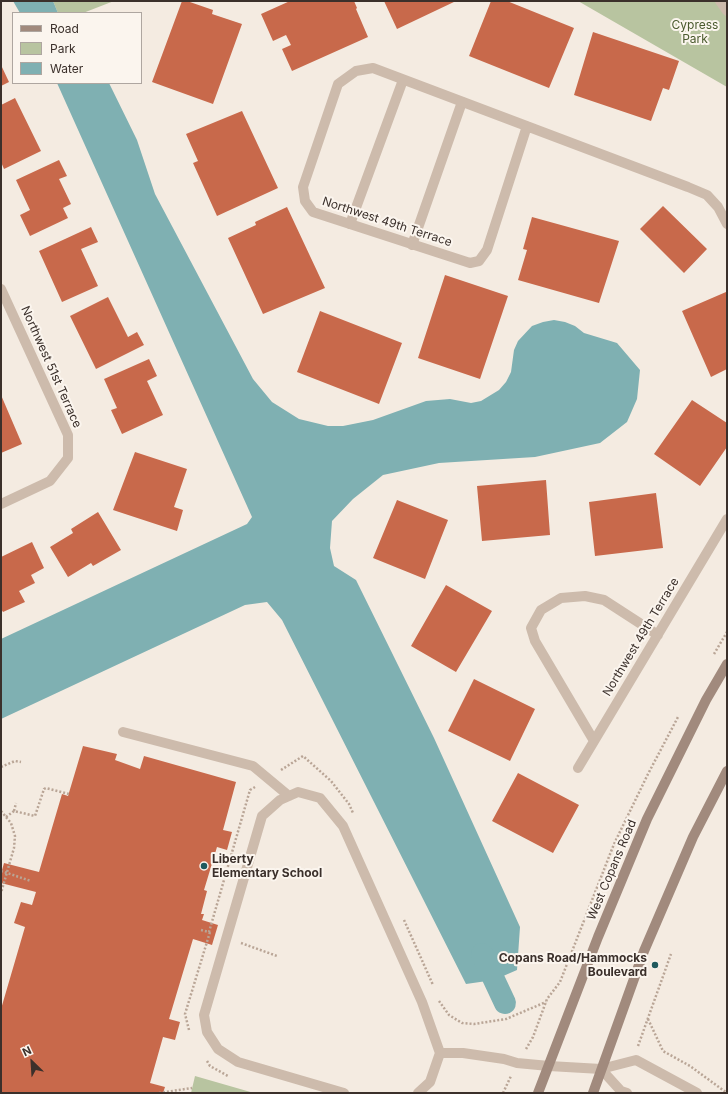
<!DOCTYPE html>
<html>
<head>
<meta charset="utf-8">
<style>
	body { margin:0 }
	#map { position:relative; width:728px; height:1094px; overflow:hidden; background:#f4ebe1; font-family:Inter,sans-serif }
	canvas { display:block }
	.frame { position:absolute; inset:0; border:2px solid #3b302b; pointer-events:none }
	.legend { position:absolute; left:12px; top:12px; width:130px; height:72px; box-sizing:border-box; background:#fbf5ee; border:1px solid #aea6a0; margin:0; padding:5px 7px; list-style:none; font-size:12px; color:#3b302b }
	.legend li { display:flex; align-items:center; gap:8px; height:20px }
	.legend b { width:20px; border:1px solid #aea6a0 }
	.north { position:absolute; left:12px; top:1042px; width:40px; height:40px; -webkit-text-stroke:3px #fbf5ee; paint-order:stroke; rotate:335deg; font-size:11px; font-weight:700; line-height:16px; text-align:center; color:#3b302b }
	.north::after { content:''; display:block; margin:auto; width:14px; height:18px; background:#3b302b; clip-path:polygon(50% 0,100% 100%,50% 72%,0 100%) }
</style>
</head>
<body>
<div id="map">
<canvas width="728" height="1094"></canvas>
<div class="frame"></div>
<ul class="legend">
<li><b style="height:5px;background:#a18a7d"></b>Road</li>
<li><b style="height:11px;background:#b8c4a0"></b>Park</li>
<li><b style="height:11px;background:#7fb0b2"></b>Water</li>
</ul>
<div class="north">N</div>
</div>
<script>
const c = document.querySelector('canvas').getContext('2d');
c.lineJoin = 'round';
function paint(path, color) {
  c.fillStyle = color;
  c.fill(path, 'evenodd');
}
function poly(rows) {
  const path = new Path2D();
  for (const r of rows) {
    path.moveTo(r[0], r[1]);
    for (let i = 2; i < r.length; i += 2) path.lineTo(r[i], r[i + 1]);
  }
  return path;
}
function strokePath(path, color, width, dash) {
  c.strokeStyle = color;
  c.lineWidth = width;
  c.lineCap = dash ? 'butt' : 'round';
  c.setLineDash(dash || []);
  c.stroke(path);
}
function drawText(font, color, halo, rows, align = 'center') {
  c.font = font + ' Inter,sans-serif';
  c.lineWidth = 4;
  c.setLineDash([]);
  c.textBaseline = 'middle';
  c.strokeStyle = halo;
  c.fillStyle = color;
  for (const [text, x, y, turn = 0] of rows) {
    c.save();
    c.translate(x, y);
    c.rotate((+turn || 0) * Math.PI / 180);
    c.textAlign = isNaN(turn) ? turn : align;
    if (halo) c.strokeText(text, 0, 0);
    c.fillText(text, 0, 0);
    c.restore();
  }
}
paint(poly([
	[53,1,114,1,83,13,58,13],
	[578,1,727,1,727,87],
	[195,1076,254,1093,191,1093]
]), '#b8c4a0');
paint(poly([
	[13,1,53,1,58,13,20,13],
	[57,83,109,83,137,140,155,194,253,379,272,402,299,419,328,426,343,426,373,420,426,401,450,399,471,403,481,401,499,390,506,382,511,372,514,350,518,341,532,326,543,322,554,320,565,322,575,326,584,333,617,343,640,370,637,399,627,422,600,443,535,457,439,463,383,475,353,499,332,521,330,548,334,566,356,580,434,738,520,927,517,970,494,980,466,984,282,620,267,602,245,605,1,719,1,639,247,524,252,517]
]), '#7fb0b2');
strokePath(poly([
	[482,954,505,1003]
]), '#7fb0b2', 22);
paint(poly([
	[182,1,187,1,213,10,212,14,242,24,213,104,152,82],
	[290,1,354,1,357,8,356,9,368,37,292,71,282,49,291,45,286,35,273,41,261,14],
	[384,1,456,1,397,29],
	[491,1,507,1,574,28,549,88,469,56],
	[593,32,679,61,669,90,663,88,651,121,574,95],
	[1,65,9,82,1,86],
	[15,98,41,151,4,169,1,162,1,105],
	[242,111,278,188,217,216,193,163,198,161,186,134],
	[59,160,67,176,59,179,71,204,63,208,68,218,30,236,20,215,30,210,16,180],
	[663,206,707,249,684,273,640,229],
	[287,207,325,288,263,314,228,238,256,225,255,222],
	[532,217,619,241,599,303,518,280,527,250,523,249],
	[91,227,98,242,81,249,98,286,62,302,39,251],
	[445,275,508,296,480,379,418,358],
	[726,292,727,369,711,377,682,311],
	[108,297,128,337,137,332,144,345,96,369,70,316],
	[320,311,402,343,379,404,297,372],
	[149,359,157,376,147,381,163,415,122,434,111,410,117,408,104,379],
	[1,395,22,444,1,453],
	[692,400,727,423,727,447,700,486,654,454],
	[135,452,187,469,174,507,183,510,177,531,113,510],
	[546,480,550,535,482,541,477,486],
	[656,493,663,548,595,556,589,502],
	[397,500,448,520,425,579,373,558],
	[98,512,121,550,93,566,91,563,68,577,50,547,73,533,71,529],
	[32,542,44,568,31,575,35,583,19,591,25,602,3,612,1,609,1,557],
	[446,585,492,611,456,672,411,646],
	[474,679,535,709,510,761,448,731],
	[83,746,117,754,115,760,140,769,144,756,236,782,223,830,232,832,227,850,217,847,204,890,207,891,201,914,204,914,202,920,218,925,212,945,193,939,169,1019,180,1022,175,1040,163,1037,150,1083,165,1087,163,1093,1,1093,1,1009,25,927,14,923,21,902,32,905,36,892,1,883,1,874,4,863,39,872,62,794,68,796],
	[518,773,579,805,553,853,492,821]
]), '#c8694b');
strokePath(poly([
	[714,654,727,632],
	[1,767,15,761,21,762],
	[281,770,303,756,331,781,349,804,353,813],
	[1,811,11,823,15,836,14,848,1,893],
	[14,811,16,803],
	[6,817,14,811,35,816,44,789,46,788,69,794],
	[1,871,31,881],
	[404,920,433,985],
	[201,930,209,932,250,790,255,787],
	[241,943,277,956],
	[439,1001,449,1015,462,1023,474,1024,506,1019,546,1002],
	[648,1019,663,1051,690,1066,727,1093],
	[189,1030,185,1014,210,932],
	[638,1046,671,954],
	[526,1049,533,1037,547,999,560,982,614,844,648,774,678,717],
	[207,1061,210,1066,228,1076],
	[159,1093,192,1088],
	[503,1093,511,1076]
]), '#b9a596', 2.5, [2, 2]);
strokePath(poly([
	[350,224,403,80],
	[412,245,462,102],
	[123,732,253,766,289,796],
	[440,1053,463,1053,504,1059,517,1063,549,1066],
	[344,1093,238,1062,218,1049,207,1032,204,1015,262,816,280,800,298,792,320,798,343,826,422,1002,440,1053,430,1082,418,1093]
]), '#cdbbac', 10);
strokePath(poly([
	[720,1,727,11],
	[527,126,487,250,479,261,470,263,313,212,305,201,303,187,338,84,356,71,373,68,688,187,707,195,718,207,727,224],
	[1,289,68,435,68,458,50,481,1,504],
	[594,741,535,641,531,628,541,610,561,598,585,596,604,600,658,635],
	[578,768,727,519],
	[549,1066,601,1069,636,1060,697,1093],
	[601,1069,621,1091,627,1093]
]), '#cdbbac', 10);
strokePath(poly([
	[538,1093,598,937,647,819,706,700,727,664],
	[593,1093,644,951,693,837,727,771]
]), '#a18a7d', 10);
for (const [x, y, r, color] of [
	[204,866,4,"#1f5a5e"],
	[655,965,4,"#1f5a5e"]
]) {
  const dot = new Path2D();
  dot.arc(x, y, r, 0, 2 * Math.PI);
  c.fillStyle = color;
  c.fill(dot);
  strokePath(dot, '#fbf5ee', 1.5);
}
drawText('12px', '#4a5a2e', '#fbf5ee', [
	["Cypress",695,25],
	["Park",695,39]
]);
drawText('12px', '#3b302b', '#fbf5ee', [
	["Northwest 49th Terrace",387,222,18],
	["Northwest 51st Terrace",51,367,66],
	["Northwest 49th Terrace",641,637,-59],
	["West Copans Road",612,870,-67]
]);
drawText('bold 12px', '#3b302b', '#fbf5ee', [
	["Liberty",212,859],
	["Elementary School",212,873],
	["Copans Road/Hammocks",647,958,"right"],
	["Boulevard",647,972,"right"]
], 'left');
</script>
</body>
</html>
